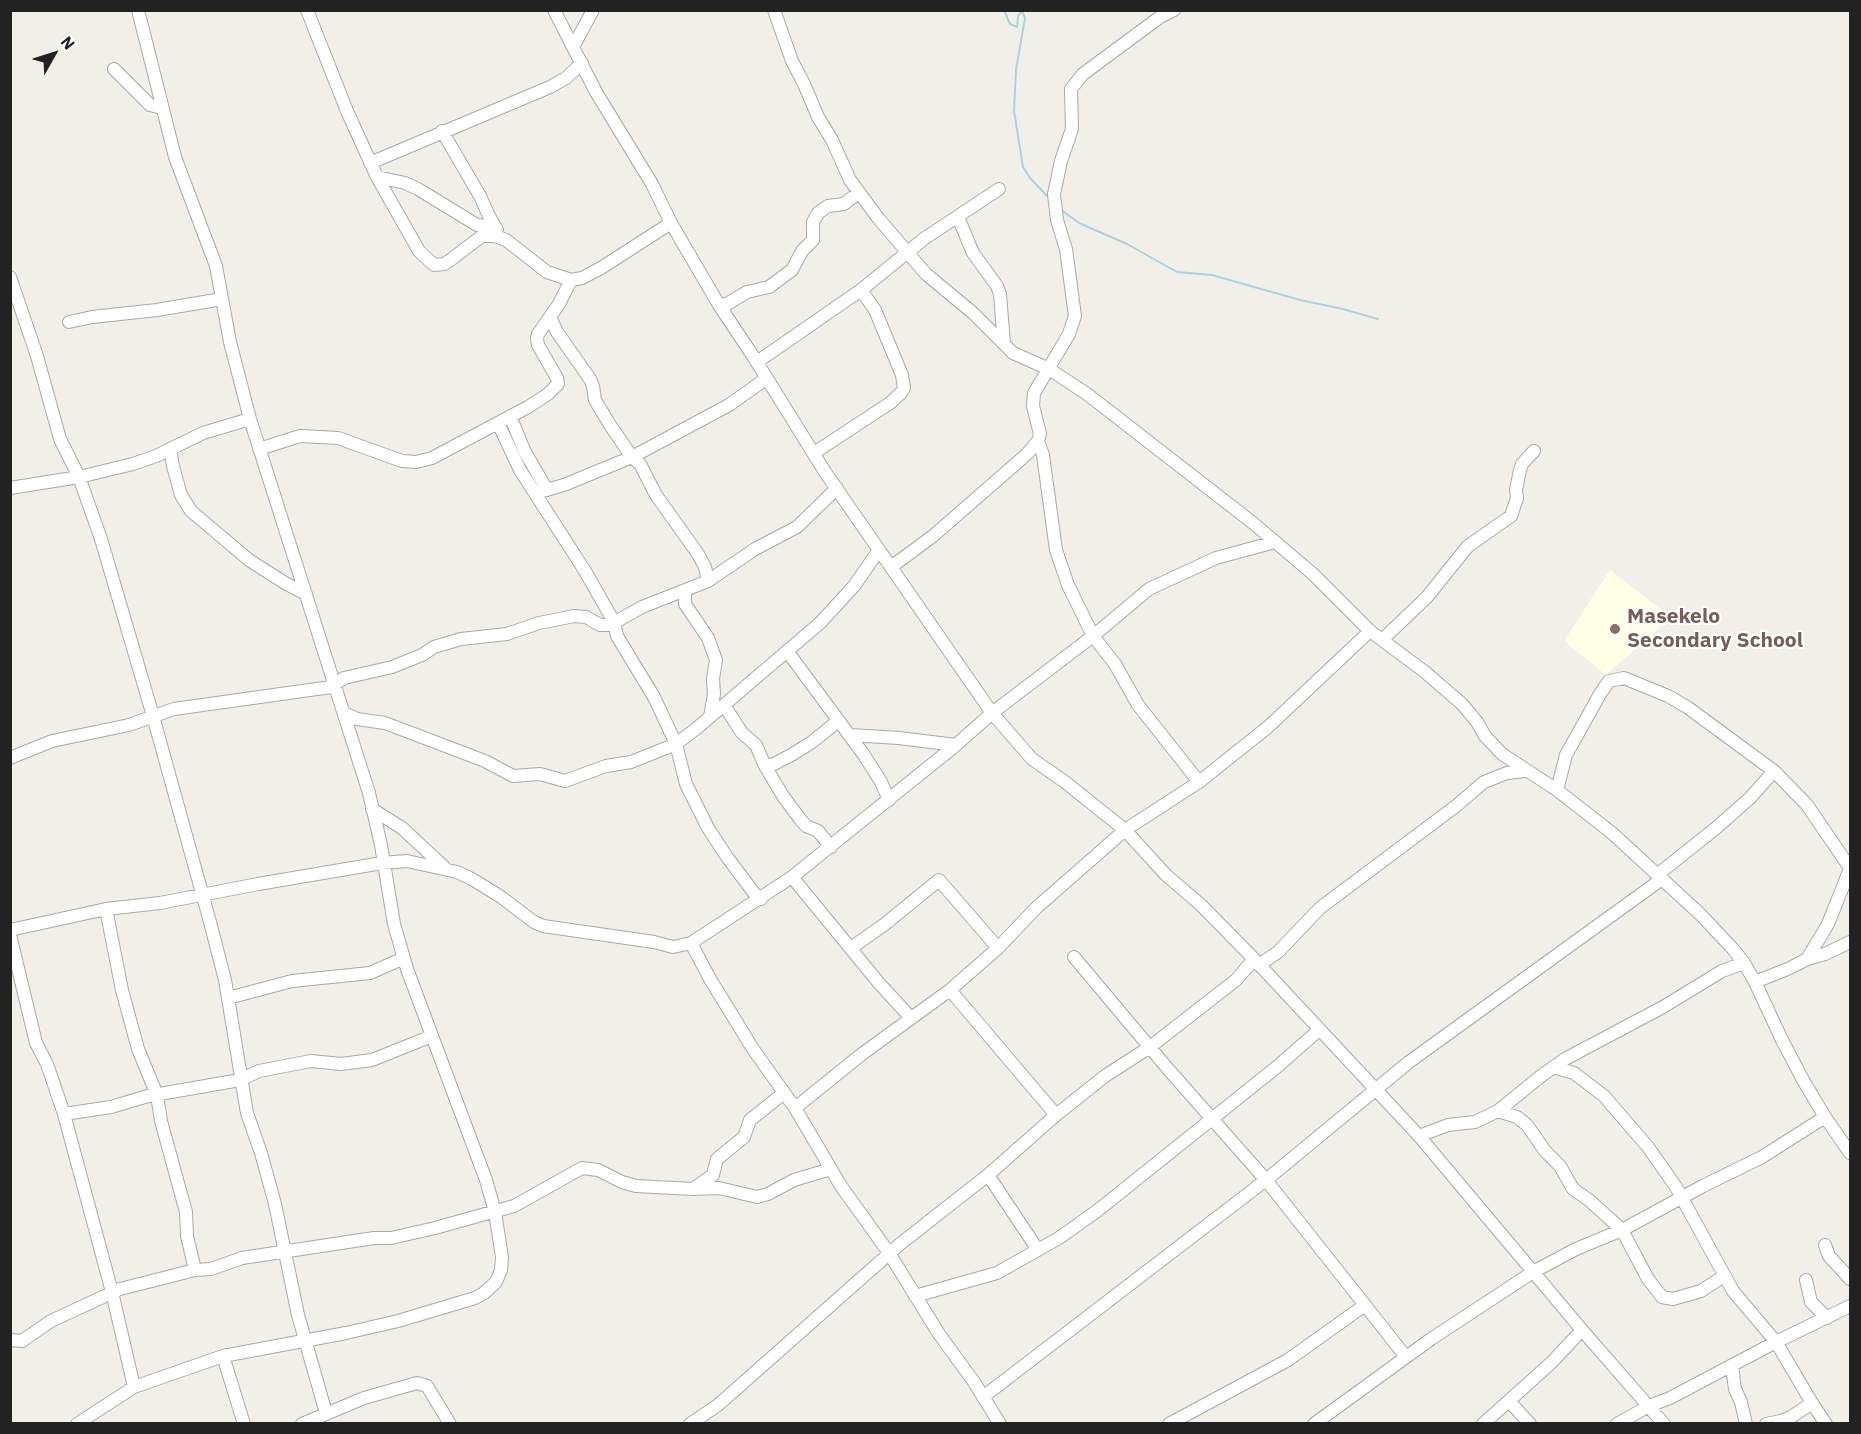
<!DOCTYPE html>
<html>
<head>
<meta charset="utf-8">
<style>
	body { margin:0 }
	#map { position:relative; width:1861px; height:1434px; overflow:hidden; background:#f2efe9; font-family:"IBM Plex Sans",sans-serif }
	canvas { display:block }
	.frame { position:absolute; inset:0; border:12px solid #222; pointer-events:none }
	.north { position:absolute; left:24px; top:24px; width:60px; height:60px; -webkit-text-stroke:4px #fff; paint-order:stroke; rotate:51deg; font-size:16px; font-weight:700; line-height:24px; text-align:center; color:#222 }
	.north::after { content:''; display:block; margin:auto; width:21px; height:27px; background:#222; clip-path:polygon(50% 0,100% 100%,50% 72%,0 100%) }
</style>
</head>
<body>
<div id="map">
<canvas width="1861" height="1434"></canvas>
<div class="frame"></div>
<div class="north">N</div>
</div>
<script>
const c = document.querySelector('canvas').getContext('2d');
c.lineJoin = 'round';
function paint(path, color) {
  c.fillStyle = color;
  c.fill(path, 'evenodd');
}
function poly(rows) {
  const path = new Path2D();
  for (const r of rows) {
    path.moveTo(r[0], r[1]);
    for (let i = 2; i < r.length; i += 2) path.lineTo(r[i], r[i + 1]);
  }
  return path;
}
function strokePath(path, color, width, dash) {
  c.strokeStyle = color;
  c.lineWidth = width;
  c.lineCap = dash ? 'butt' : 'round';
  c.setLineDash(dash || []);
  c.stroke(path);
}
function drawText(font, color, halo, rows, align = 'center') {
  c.font = font + ' "IBM Plex Sans",sans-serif';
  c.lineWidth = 4.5;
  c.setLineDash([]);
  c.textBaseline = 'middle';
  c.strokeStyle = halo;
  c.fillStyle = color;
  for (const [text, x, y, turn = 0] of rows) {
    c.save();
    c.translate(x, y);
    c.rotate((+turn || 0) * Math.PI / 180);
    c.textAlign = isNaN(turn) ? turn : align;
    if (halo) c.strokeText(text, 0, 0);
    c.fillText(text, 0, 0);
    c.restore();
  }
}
paint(poly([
	[1610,570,1671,617,1606,675,1564,641]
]), '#ffffe5');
strokePath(poly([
	[1004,10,1010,24,1017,27,1018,16,1022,11,1025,18,1016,70,1014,111,1023,167,1030,178,1050,199],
	[1060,209,1079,223,1127,244,1177,272,1212,275,1300,300,1343,309,1378,319]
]), '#aad3df', 2);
const minor = poly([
	[307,10,347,111,377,177,419,251,434,265,444,264,449,261,482,236,495,236,506,240,547,272,571,280,582,278,601,268,671,223],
	[554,10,596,92,652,184,671,223,719,305,753,356,825,472,992,713,1032,759,1065,782,1125,830,1166,875,1201,905,1254,959,1419,1136,1582,1330,1664,1424],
	[774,10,792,61,804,84,818,117,832,140,850,180,878,218,926,274,973,313,1013,353,1049,369,1087,394,1253,523,1313,574,1370,631,1425,672,1462,704,1477,722,1485,736,1502,754,1557,790,1612,833,1700,914,1733,949,1744,963,1755,982,1781,1038,1803,1080,1825,1117,1850,1153],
	[573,47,593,10],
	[114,69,150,105,162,108],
	[442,131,480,196,489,216,497,230],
	[370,163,550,87,566,78,582,63],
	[377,177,405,183,418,189,477,225,494,227],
	[958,217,973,253,997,286,1000,294,1004,344],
	[10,277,37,356,60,439,79,477,101,539,153,716,210,922,225,980,247,1113,261,1153,275,1204,298,1315,326,1413],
	[719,305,727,304,747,292,769,287,792,270,802,251,813,240,813,222,818,213,828,206,844,204,858,193],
	[550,317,557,332,590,379,593,386,595,400,610,425,632,457,640,464,656,495,698,554,705,567,708,581],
	[69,322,92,317,157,310,222,299],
	[757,362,861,290,925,238,999,189],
	[510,416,525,452,547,490],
	[498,423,520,470,585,571,614,622,617,636,654,697,676,744,686,784,708,828,727,857,754,893,761,899],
	[1038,441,1043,455,1056,550,1068,585,1093,636,1115,664,1138,705,1199,782],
	[170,449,173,466,181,495,191,511,249,560,285,583,306,594],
	[259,449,300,436,320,437,338,438,402,461,416,462,432,458,528,407,548,394,558,384,557,378,538,345,537,338,538,334,559,304,571,280],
	[814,453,890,403,901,393,904,388,902,375,875,310,861,290],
	[10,488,79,477,133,464,156,456,203,433,250,419],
	[535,493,564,485,632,457,729,405,767,378],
	[891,567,933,536,1027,454,1038,441,1040,434,1033,406,1034,393,1069,334,1075,316,1066,249,1057,220,1054,194,1061,161,1072,129,1071,89,1083,74,1160,17,1174,10],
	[685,591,685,604,708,638,716,660,713,679,714,694,710,717],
	[1382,640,1427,597,1468,546,1511,516,1517,498,1516,490,1520,470,1522,464,1534,451],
	[787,651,864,755,881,782,889,800],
	[724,705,742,733,756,745,765,766,783,796,800,819,806,826,818,831,831,847],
	[344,713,357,719,385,723,485,761,513,776,540,774,565,781,606,766,631,762,676,744,697,728,820,623,854,586,879,550],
	[850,735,899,738,956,745],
	[10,758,52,741,129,725,174,709,331,687,344,678,392,667,422,655,434,647,461,639,507,634,539,623,574,616,586,617,600,625,610,625,642,607,708,581,755,549,797,527,837,488],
	[765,766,774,764,793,754,812,742,838,721],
	[1557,790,1566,755,1600,694,1609,681,1624,678,1668,696,1687,707,1774,771,1807,805,1850,868],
	[372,809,402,828,444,867],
	[1657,875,1716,828,1750,798,1774,771],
	[792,877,878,982,911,1018],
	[106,909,122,990,138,1049,157,1095,161,1121,186,1212,187,1236,195,1270],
	[10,930,106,909,160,903,258,884,382,863,407,861,457,872,472,879,501,897,534,922,543,926,654,942,673,947,691,943,792,877,956,745,992,713,1093,636,1149,589,1216,558,1275,542],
	[10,935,36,1043,47,1064,64,1114,112,1292,134,1387],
	[691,943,710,979,753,1049,795,1108,841,1186,889,1253,939,1334,974,1382,1000,1424],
	[851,948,885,924,939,880,998,948],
	[1074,957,1168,1069,1266,1180,1406,1357],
	[1807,959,1825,954,1850,942],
	[1259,965,1278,952,1320,908,1456,806,1484,782,1507,773,1525,771],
	[1755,982,1790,968,1807,959,1828,924,1850,869],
	[950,990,1056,1115],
	[228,998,292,981,370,973,404,958],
	[1553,1067,1574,1073,1604,1096,1648,1147,1676,1187,1733,1291,1776,1342,1812,1403,1826,1424],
	[795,1108,862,1054,950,990,998,948,1036,908,1125,830,1199,782,1268,727,1370,631],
	[1498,1111,1517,1117,1527,1125,1545,1151,1560,1166,1573,1189,1589,1200,1622,1230,1648,1279,1662,1297,1673,1299,1701,1291,1724,1276],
	[64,1114,111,1107,148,1096,240,1080,259,1071,311,1061,341,1064,372,1060,432,1036],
	[1419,1136,1448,1125,1475,1122,1498,1111,1541,1076,1565,1059,1663,1007,1722,971,1744,963],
	[988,1175,1038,1250],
	[693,1189,713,1175,717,1159,744,1137,750,1120,784,1093],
	[1825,1245,1829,1256,1850,1279],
	[1806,1280,1811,1302,1827,1318],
	[915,1296,997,1273,1059,1238,1097,1211,1278,1066,1319,1030],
	[10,1340,22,1341,51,1321,120,1289,195,1270,211,1269,242,1258,374,1238,391,1238,435,1228,514,1206,582,1168,598,1170,622,1182,636,1186,693,1189,719,1188,757,1197,768,1194,794,1180,831,1169],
	[223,1356,244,1424],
	[1732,1366,1735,1389,1741,1402,1746,1424],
	[983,1397,1266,1180,1409,1062,1662,879],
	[1509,1401,1530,1424],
	[77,1424,134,1387,223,1356,346,1333,398,1321,475,1298,484,1293,496,1282,501,1270,502,1257,495,1212,486,1180,407,969,394,924,381,845,369,793,250,419,230,342,216,266,175,157,138,10],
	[302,1424,364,1398,417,1383,427,1386,450,1424],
	[690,1424,718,1405,900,1244,988,1175,1056,1115,1105,1076,1150,1047,1236,980,1254,959],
	[1169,1424,1288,1360,1365,1305],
	[1314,1424,1431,1339,1533,1272,1576,1249,1622,1230,1703,1186,1762,1157,1825,1117],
	[1483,1424,1551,1363,1582,1330],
	[1617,1424,1649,1406,1670,1398,1776,1342,1850,1306],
	[1766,1424,1781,1421,1791,1417,1812,1403]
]);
strokePath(minor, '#a9a9a9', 14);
strokePath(minor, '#fff', 12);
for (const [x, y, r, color] of [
	[1615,629,6,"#8d6e63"]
]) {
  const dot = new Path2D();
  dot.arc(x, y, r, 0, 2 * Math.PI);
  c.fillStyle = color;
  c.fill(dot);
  strokePath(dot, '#fff', 2);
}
drawText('bold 21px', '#785e54', '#fff', [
	["Masekelo",1627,617],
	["Secondary School",1627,641]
], 'left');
</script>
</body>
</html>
